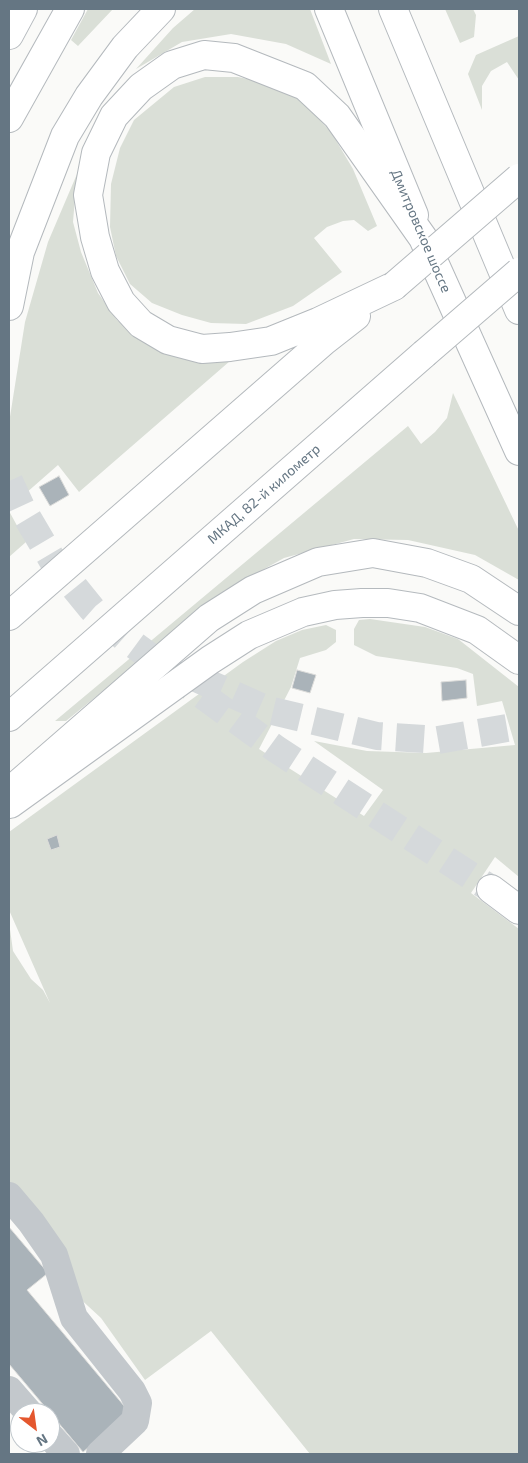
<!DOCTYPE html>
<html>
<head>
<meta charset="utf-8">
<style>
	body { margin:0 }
	#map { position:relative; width:528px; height:1463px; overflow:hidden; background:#fafaf8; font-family:"Exo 2",sans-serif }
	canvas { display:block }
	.frame { position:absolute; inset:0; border:10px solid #657683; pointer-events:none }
	.north { position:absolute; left:10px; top:1403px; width:50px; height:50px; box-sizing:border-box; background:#fff; border:1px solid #c1c8cd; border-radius:50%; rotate:150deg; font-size:14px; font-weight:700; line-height:20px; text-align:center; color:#657683 }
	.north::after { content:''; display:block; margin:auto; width:18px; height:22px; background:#e4572e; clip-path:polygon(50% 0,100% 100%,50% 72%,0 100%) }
</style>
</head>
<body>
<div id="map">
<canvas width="528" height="1463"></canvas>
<div class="frame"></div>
<div class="north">N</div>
</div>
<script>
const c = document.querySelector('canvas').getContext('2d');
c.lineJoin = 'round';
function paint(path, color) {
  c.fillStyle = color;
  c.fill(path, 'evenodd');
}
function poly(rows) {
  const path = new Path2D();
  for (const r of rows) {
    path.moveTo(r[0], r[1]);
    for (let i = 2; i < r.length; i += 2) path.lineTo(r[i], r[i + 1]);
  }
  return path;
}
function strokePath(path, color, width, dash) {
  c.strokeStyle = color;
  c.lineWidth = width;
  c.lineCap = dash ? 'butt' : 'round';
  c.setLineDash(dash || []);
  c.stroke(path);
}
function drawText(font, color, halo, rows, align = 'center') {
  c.font = font + ' "Exo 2",sans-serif';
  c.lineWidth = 5;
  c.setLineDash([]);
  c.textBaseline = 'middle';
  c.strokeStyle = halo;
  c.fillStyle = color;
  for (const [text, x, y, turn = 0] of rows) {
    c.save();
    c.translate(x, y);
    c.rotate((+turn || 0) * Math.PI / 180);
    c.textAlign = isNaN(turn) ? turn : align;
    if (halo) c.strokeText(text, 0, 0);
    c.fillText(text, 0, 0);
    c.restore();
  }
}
paint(poly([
	[88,9,113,9,78,46,71,40],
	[195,9,310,9,331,64,286,44,231,34,182,42,136,69,173,28],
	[445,9,473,9,476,15,474,37,460,43],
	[519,36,519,80,507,62,491,71,482,86,482,110,468,74,476,55],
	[205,77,238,77,271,84,302,101,331,132,353,169,377,226,368,231,354,220,343,221,327,227,314,238,342,272,293,306,246,324,211,323,182,315,152,303,130,284,116,256,110,227,111,184,120,148,134,120,174,87],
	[77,174,73,222,81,252,98,293,117,320,146,341,184,356,230,361,79,492,58,465,9,508,9,423,25,322,48,242],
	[453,393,519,531,519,580,475,555,408,540,354,539,284,558,230,588,66,721,55,721,408,426,421,444,435,432,447,418],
	[9,511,26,542,9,557],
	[370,619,425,627,458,639,519,687,519,877,495,857,471,893,519,929,519,1454,310,1454,211,1331,145,1380,101,1318,75,1294,9,1183,9,922,13,951,31,979,43,990,50,1003,9,910,9,832,243,662,276,641,302,630,326,625,336,630,336,642,326,650,300,658,291,687,259,749,364,816,383,790,314,741,367,751,426,753,515,745,502,701,477,706,473,674,457,668,376,656,354,645,354,629,359,620]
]), '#dadfd7');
const building = poly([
	[59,476,69,495,50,506,39,487,59,476],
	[297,670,316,675,310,693,292,688,297,670],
	[466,680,467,698,442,701,441,682,466,680],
	[57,835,60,847,51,850,47,839,57,835],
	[9,1227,48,1273,27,1290,130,1413,83,1452,9,1364,9,1227]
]);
paint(building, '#aab3b9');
strokePath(building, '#dcdcda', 1);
strokePath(poly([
	[9,481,21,507,53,561,92,609,126,639,276,749,491,889],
	[196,678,268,710,377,736,438,740,519,726]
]), '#d5d9db', 28, [28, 14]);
const major = poly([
	[329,9,414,215],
	[393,9,519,310],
	[9,35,23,9],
	[9,118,70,9],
	[10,804,210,660,249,635,303,612,335,605,362,603,388,603,420,608,477,630,519,660],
	[491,889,519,910]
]);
const highway = poly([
	[394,286,318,322,271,341,230,347,202,349,168,340,141,324,121,302,105,271,95,237,88,195,96,153,114,116,141,87,172,65,204,55,234,58,305,86,337,116,423,238,519,451],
	[9,306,20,252,65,136,89,96,125,47,161,9],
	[9,616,324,341,356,316],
	[9,717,424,354],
	[9,792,209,618,253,590,318,562,373,553,427,563,471,579,519,611]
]);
strokePath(major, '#b5babe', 30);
strokePath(highway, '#b4b9bd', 30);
strokePath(poly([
	[9,1196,31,1222,54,1255,74,1318,132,1391,138,1403,135,1421,100,1454],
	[9,1390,29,1413],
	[50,1436,66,1454]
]), '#c3c8cc', 28);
strokePath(major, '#fff', 28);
strokePath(highway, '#fff', 28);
const highwayBridge = poly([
	[394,286,519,178],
	[424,354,519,272]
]);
strokePath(highwayBridge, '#b4b9bd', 30, []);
strokePath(highwayBridge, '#fff', 28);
drawText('14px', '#657683', '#fff', [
	["Дмитровское шоссе",421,231,67],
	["МКАД, 82-й километр",264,494,-41]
]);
</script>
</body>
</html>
